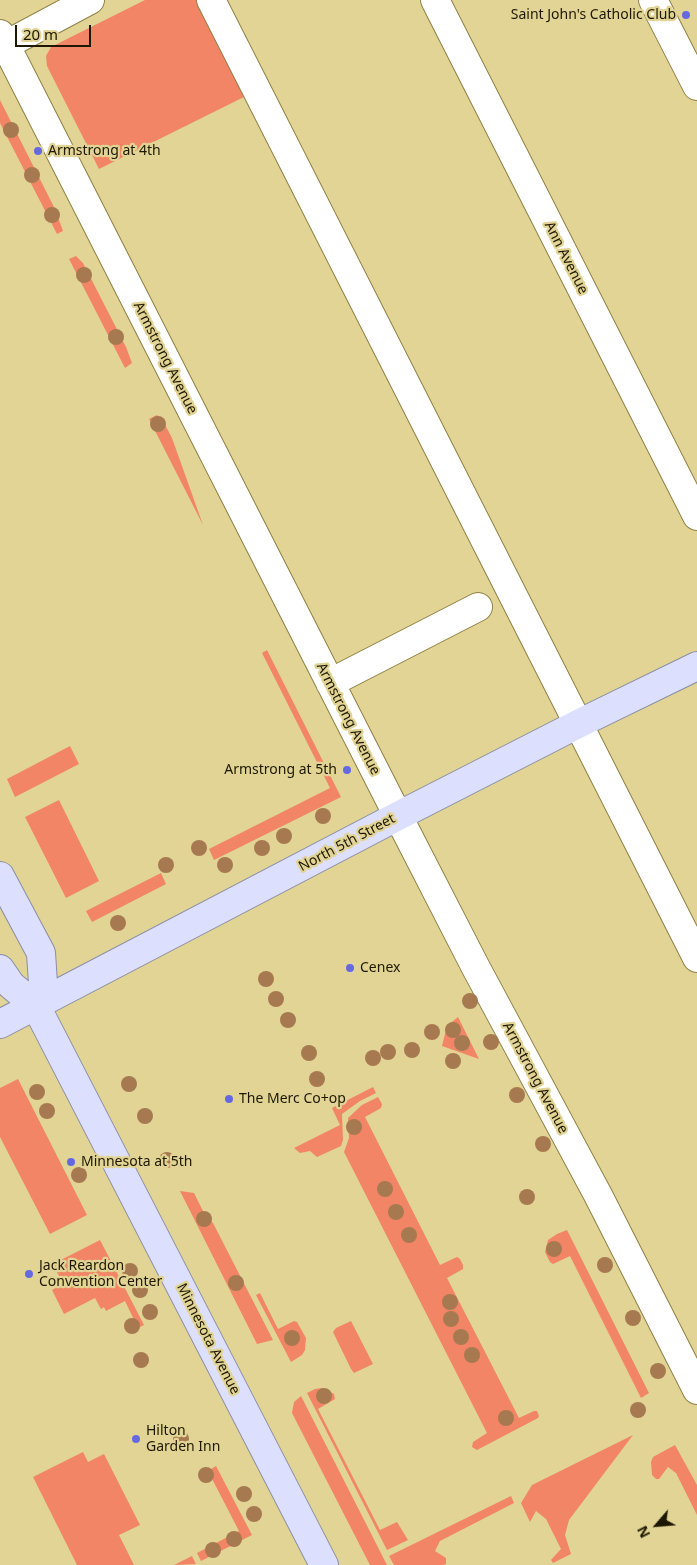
<!DOCTYPE html>
<html>
<head>
<meta charset="utf-8">
<style>
	body { margin:0 }
	#map { position:relative; width:697px; height:1565px; overflow:hidden; background:#e1d495; font-family:"Noto Sans",sans-serif }
	canvas { display:block }
	.north { position:absolute; left:632px; top:1500px; width:50px; height:50px; -webkit-text-stroke:4px #e1d495; paint-order:stroke; rotate:243deg; font-size:14px; font-weight:700; line-height:20px; text-align:center; color:#1e1801 }
	.north::after { content:''; display:block; margin:auto; width:18px; height:22px; background:#1e1801; clip-path:polygon(50% 0,100% 100%,50% 72%,0 100%) }
	.scale { position:absolute; left:15px; top:25px; width:76px; height:22px; box-sizing:border-box; border:2px solid #1e1801; border-top:0; padding-left:6px; font-size:15px; line-height:18px; white-space:nowrap; color:#1e1801; -webkit-text-stroke:4px #e1d495; paint-order:stroke }
</style>
</head>
<body>
<div id="map">
<canvas width="697" height="1565"></canvas>
<div class="north">N</div>
<div class="scale">20 m</div>
</div>
<script>
const c = document.querySelector('canvas').getContext('2d');
c.lineJoin = 'round';
function paint(path, color) {
  c.fillStyle = color;
  c.fill(path, 'evenodd');
}
function poly(rows) {
  const path = new Path2D();
  for (const r of rows) {
    path.moveTo(r[0], r[1]);
    for (let i = 2; i < r.length; i += 2) path.lineTo(r[i], r[i + 1]);
  }
  return path;
}
function strokePath(path, color, width, dash) {
  c.strokeStyle = color;
  c.lineWidth = width;
  c.lineCap = dash ? 'butt' : 'round';
  c.setLineDash(dash || []);
  c.stroke(path);
}
function drawText(font, color, halo, rows, align = 'center') {
  c.font = font + ' "Noto Sans",sans-serif';
  c.lineWidth = 4.5;
  c.setLineDash([]);
  c.textBaseline = 'middle';
  c.strokeStyle = halo;
  c.fillStyle = color;
  for (const [text, x, y, turn = 0] of rows) {
    c.save();
    c.translate(x, y);
    c.rotate((+turn || 0) * Math.PI / 180);
    c.textAlign = isNaN(turn) ? turn : align;
    if (halo) c.strokeText(text, 0, 0);
    c.fillText(text, 0, 0);
    c.restore();
  }
}
paint(poly([
	[145,0,200,0,248,95,99,169,47,66,46,56,51,47],
	[0,100,55,209,63,231,57,234,0,123],
	[76,256,83,263,126,347,132,363,125,368,69,259],
	[157,415,163,421,172,438,203,525,149,419],
	[267,650,341,797,214,860,209,849,330,788,262,653],
	[70,746,79,764,15,797,7,779],
	[59,800,99,881,66,898,25,817],
	[161,873,166,884,92,922,86,911],
	[458,1017,479,1059,442,1046,447,1026],
	[18,1079,87,1215,50,1234,0,1137,0,1088],
	[373,1087,376,1093,360,1101,342,1114,343,1140,341,1146,317,1157,310,1151,300,1153,294,1148,340,1125,332,1108],
	[378,1097,382,1104,381,1108,365,1117,440,1265,457,1257,460,1259,463,1265,463,1269,447,1278,519,1418,534,1411,537,1411,539,1416,538,1418,477,1450,472,1447,473,1442,487,1433,344,1152,349,1138,348,1118,362,1105],
	[180,1191,194,1193,204,1213,213,1223,273,1340,257,1344],
	[567,1230,649,1393,641,1398,570,1256,553,1264,550,1262,545,1252,548,1240,557,1234],
	[100,1240,144,1325,138,1328,125,1301,106,1311,104,1307,101,1309,95,1298,64,1314,52,1290,63,1284,53,1264],
	[260,1293,278,1329,294,1321,297,1322,306,1338,305,1350,302,1355,291,1362,256,1295],
	[351,1321,373,1364,354,1373,351,1369,333,1332,336,1328],
	[323,1388,334,1394,335,1399,318,1409,380,1530,397,1522,408,1540,387,1550,307,1393,315,1389],
	[301,1396,387,1565,370,1565,292,1413,294,1402],
	[633,1435,569,1520,565,1535,571,1554,553,1563,551,1560,561,1549,546,1519,536,1511,530,1522,521,1503,532,1485],
	[675,1445,697,1485,697,1515,676,1473,668,1467,659,1479,656,1479,652,1475,651,1462,653,1457],
	[83,1452,88,1462,104,1454,140,1525,119,1535,134,1565,77,1565,33,1477],
	[216,1466,252,1535,201,1561,197,1553,239,1531,208,1471],
	[511,1496,514,1503,440,1541,435,1551,446,1558,446,1564,443,1565,394,1565,389,1556],
	[192,1556,196,1564,174,1565]
]), '#f18565');
const minor = poly([
	[211,0,697,958],
	[435,0,697,516],
	[653,0,697,86],
	[0,34,398,816,475,966,598,1195,697,1390],
	[0,48,90,0],
	[330,683,478,607]
]);
const major = poly([
	[0,876,41,953,43,984,36,1006],
	[0,969,11,985,36,1006,324,1565],
	[0,1024,398,816,578,724,697,666]
]);
strokePath(minor, '#8f8145', 30);
strokePath(major, '#8a8da5', 30);
strokePath(minor, '#fff', 28);
strokePath(major, '#dce0fe', 28);
c.fillStyle = '#a77950';
for (const [x, y] of [
	[11,130],
	[32,175],
	[52,215],
	[84,275],
	[116,337],
	[158,424],
	[323,816],
	[284,836],
	[199,848],
	[262,848],
	[166,865],
	[225,865],
	[118,923],
	[266,979],
	[276,999],
	[470,1001],
	[288,1020],
	[453,1030],
	[432,1032],
	[491,1042],
	[462,1043],
	[412,1050],
	[388,1052],
	[309,1053],
	[373,1058],
	[453,1061],
	[317,1079],
	[129,1084],
	[37,1092],
	[517,1095],
	[47,1111],
	[145,1116],
	[354,1127],
	[543,1144],
	[167,1160],
	[79,1175],
	[385,1189],
	[527,1197],
	[396,1212],
	[204,1219],
	[409,1235],
	[554,1249],
	[605,1265],
	[130,1271],
	[236,1283],
	[140,1290],
	[450,1302],
	[150,1312],
	[633,1318],
	[451,1319],
	[132,1326],
	[461,1337],
	[292,1338],
	[472,1355],
	[141,1360],
	[658,1371],
	[324,1396],
	[638,1410],
	[506,1418],
	[181,1439],
	[206,1475],
	[244,1494],
	[254,1514],
	[234,1539],
	[213,1550]
]) {
  c.beginPath();
  c.arc(x, y, 8, 0, 2 * Math.PI);
  c.fill();
}
for (const [x, y, r, color] of [
	[686,15,5,"#6469e2"],
	[38,151,5,"#6469e2"],
	[347,770,5,"#6469e2"],
	[350,968,5,"#6469e2"],
	[229,1099,5,"#6469e2"],
	[71,1162,5,"#6469e2"],
	[29,1274,5,"#6469e2"],
	[136,1439,5,"#6469e2"]
]) {
  const dot = new Path2D();
  dot.arc(x, y, r, 0, 2 * Math.PI);
  c.fillStyle = color;
  c.fill(dot);
  strokePath(dot, '#e1d495', 2);
}
drawText('14px', '#1e1801', '#e1d495', [
	["Saint John's Catholic Club",676,15,"right"],
	["Armstrong at 4th",48,151],
	["Armstrong at 5th",337,770,"right"],
	["Cenex",360,968],
	["The Merc Co+op",239,1099],
	["Minnesota at 5th",81,1162],
	["Jack Reardon",39,1266],
	["Convention Center",39,1282],
	["Hilton",146,1431],
	["Garden Inn",146,1447]
], 'left');
drawText('14px', '#1e1801', '#e1d495', [
	["Ann Avenue",566,258,63],
	["Armstrong Avenue",165,358,63],
	["Armstrong Avenue",348,719,63],
	["North 5th Street",347,843,-28],
	["Armstrong Avenue",535,1078,62],
	["Minnesota Avenue",208,1339,63]
]);
</script>
</body>
</html>
